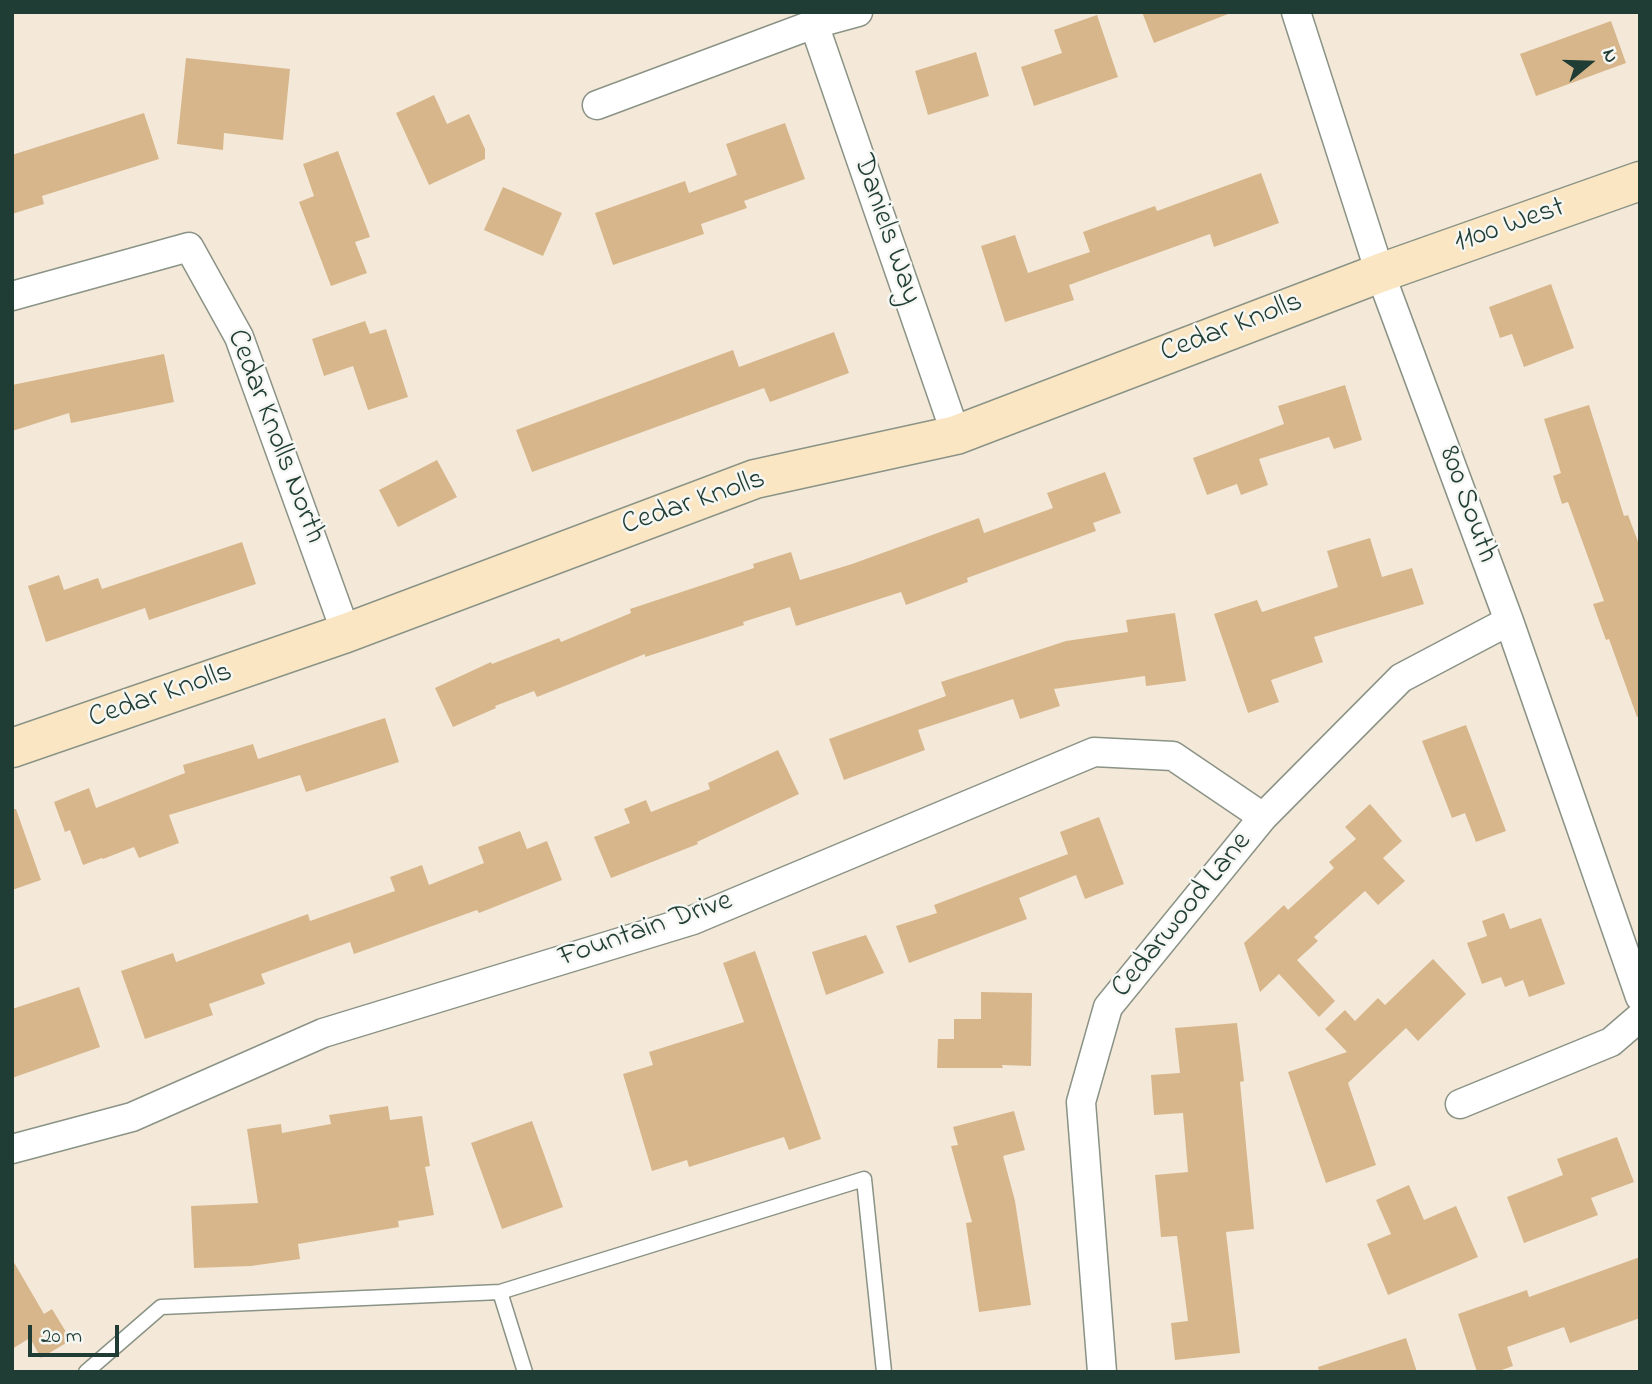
<!DOCTYPE html>
<html>
<head>
<meta charset="utf-8">
<style>
	body { margin:0 }
	#map { position:relative; width:1652px; height:1384px; overflow:hidden; background:#f4e9d8; font-family:"Indie Flower",sans-serif }
	canvas { display:block }
	.frame { position:absolute; inset:0; border:14px solid #1f3d34; pointer-events:none }
	.north { position:absolute; left:1554px; top:28px; width:70px; height:70px; -webkit-text-stroke:5px #f6f6f2; paint-order:stroke; rotate:71deg; font-size:19px; font-weight:700; line-height:28px; text-align:center; color:#1f3d34 }
	.north::after { content:''; display:block; margin:auto; width:24px; height:32px; background:#1f3d34; clip-path:polygon(50% 0,100% 100%,50% 72%,0 100%) }
	.scale { position:absolute; left:28px; top:1325px; width:91px; height:32px; box-sizing:border-box; border:4px solid #1f3d34; border-top:0; padding-left:9px; font-size:21px; line-height:24px; white-space:nowrap; color:#1f3d34; -webkit-text-stroke:5px #f6f6f2; paint-order:stroke }
</style>
</head>
<body>
<div id="map">
<canvas width="1652" height="1384"></canvas>
<div class="frame"></div>
<div class="north">N</div>
<div class="scale">20 m</div>
</div>
<script>
const c = document.querySelector('canvas').getContext('2d');
c.lineJoin = 'round';
function paint(path, color) {
  c.fillStyle = color;
  c.fill(path, 'evenodd');
}
function poly(rows) {
  const path = new Path2D();
  for (const r of rows) {
    path.moveTo(r[0], r[1]);
    for (let i = 2; i < r.length; i += 2) path.lineTo(r[i], r[i + 1]);
  }
  return path;
}
function strokePath(path, color, width, dash) {
  c.strokeStyle = color;
  c.lineWidth = width;
  c.lineCap = dash ? 'butt' : 'round';
  c.setLineDash(dash || []);
  c.stroke(path);
}
function drawText(font, color, halo, rows, align = 'center') {
  c.font = font + ' "Indie Flower",sans-serif';
  c.lineWidth = 5;
  c.setLineDash([]);
  c.textBaseline = 'middle';
  c.strokeStyle = halo;
  c.fillStyle = color;
  for (const [text, x, y, turn = 0] of rows) {
    c.save();
    c.translate(x, y);
    c.rotate((+turn || 0) * Math.PI / 180);
    c.textAlign = isNaN(turn) ? turn : align;
    if (halo) c.strokeText(text, 0, 0);
    c.fillText(text, 0, 0);
    c.restore();
  }
}
paint(poly([
	[1142,12,1228,12,1228,14,1154,43],
	[1097,15,1118,77,1034,106,1021,67,1062,53,1054,30],
	[1611,21,1626,63,1536,96,1520,54],
	[976,52,989,96,928,115,915,71],
	[186,58,290,69,283,140,224,133,223,150,177,144],
	[434,95,447,124,469,114,485,149,485,159,429,185,396,113],
	[144,113,159,159,42,196,44,204,12,214,12,155],
	[785,123,805,179,744,201,747,208,701,224,704,234,613,265,595,213,685,181,689,193,737,175,726,144],
	[338,151,370,237,355,242,367,273,331,286,299,202,314,196,303,164],
	[1261,173,1279,223,1214,247,1210,234,1069,285,1074,300,1005,322,981,246,1015,235,1028,273,1090,252,1083,232,1155,206,1157,211],
	[503,187,562,213,543,256,484,230],
	[1551,284,1574,348,1524,367,1512,334,1500,338,1489,307],
	[365,321,370,334,386,329,408,397,368,410,353,366,324,376,312,339],
	[834,332,849,373,770,402,764,388,532,472,516,430,733,350,739,367],
	[164,354,174,402,71,423,69,413,12,431,12,385],
	[1345,385,1362,440,1334,449,1329,437,1259,459,1268,485,1241,495,1237,484,1207,495,1193,458,1284,424,1278,406],
	[1589,405,1624,516,1628,515,1640,547,1640,716,1637,717,1609,639,1606,640,1593,604,1604,601,1568,502,1562,504,1553,476,1561,473,1544,419],
	[437,460,457,497,398,527,379,490],
	[1105,472,1121,513,1093,523,1096,531,967,578,968,582,906,605,901,592,796,626,790,607,743,622,744,625,645,657,645,654,537,697,534,691,495,706,496,708,453,727,435,688,491,662,492,664,559,638,561,642,631,613,630,609,754,568,753,564,791,552,800,580,852,564,979,518,984,533,1053,508,1047,493],
	[1370,538,1382,577,1412,568,1424,604,1314,637,1323,662,1271,680,1279,702,1248,713,1214,614,1257,600,1262,612,1338,587,1327,551],
	[242,542,256,584,149,620,145,608,46,642,28,586,59,575,64,590,98,578,102,589],
	[1175,613,1186,681,1146,686,1145,676,1054,689,1060,706,1020,719,1013,699,918,730,925,750,844,780,829,739,946,696,941,682,1066,641,1128,632,1126,620],
	[385,718,399,762,306,792,300,775,169,815,179,843,139,858,134,847,103,859,102,858,83,865,70,830,65,832,54,802,89,788,96,808,185,773,183,765,253,744,258,759],
	[1466,725,1506,831,1476,842,1465,813,1452,818,1422,741],
	[778,750,799,794,697,842,698,844,611,878,594,837,630,823,624,809,646,800,651,812,710,789,708,783],
	[1370,804,1402,841,1383,858,1405,881,1378,905,1365,891,1314,937,1318,941,1297,960,1335,1001,1319,1017,1279,974,1260,992,1244,943,1284,905,1288,910,1334,868,1329,862,1356,839,1345,827],
	[12,809,16,809,41,880,12,890],
	[1099,817,1124,884,1085,899,1076,875,1019,898,1027,919,909,963,896,926,937,913,934,905,1068,854,1060,832],
	[520,831,527,849,547,841,562,880,479,913,477,910,354,954,350,942,261,974,265,984,209,1004,213,1015,145,1039,121,971,173,953,176,962,308,914,310,921,395,891,390,877,422,865,429,885,484,863,478,847],
	[1504,913,1510,929,1541,918,1565,984,1529,997,1523,980,1505,987,1501,977,1482,984,1467,943,1487,936,1482,921],
	[866,935,884,973,826,995,812,952],
	[755,951,821,1139,789,1150,784,1137,689,1167,687,1160,652,1171,623,1074,653,1065,649,1052,744,1022,723,963],
	[1433,959,1466,994,1418,1041,1406,1028,1348,1083,1376,1165,1326,1183,1288,1072,1347,1052,1325,1029,1345,1010,1355,1021,1378,998,1385,1005],
	[79,987,100,1047,12,1078,12,1009],
	[981,992,1032,993,1031,1066,1002,1065,1003,1068,937,1068,938,1039,954,1039,954,1019,981,1019],
	[1237,1023,1244,1081,1240,1082,1254,1229,1226,1232,1240,1353,1175,1360,1171,1323,1188,1321,1177,1236,1161,1237,1155,1175,1188,1172,1183,1113,1154,1115,1151,1075,1180,1073,1175,1028],
	[388,1106,390,1120,422,1116,430,1166,425,1167,434,1215,398,1221,399,1227,298,1244,300,1259,251,1266,194,1268,191,1206,258,1203,247,1129,281,1124,282,1133,331,1124,329,1115],
	[1014,1111,1025,1150,1003,1156,1015,1201,1031,1305,979,1312,966,1223,972,1222,951,1146,958,1145,953,1127],
	[532,1121,563,1207,502,1229,471,1143],
	[1617,1137,1634,1182,1591,1198,1598,1215,1524,1243,1507,1197,1563,1175,1557,1159],
	[1409,1185,1424,1220,1456,1206,1478,1257,1388,1295,1367,1244,1391,1234,1376,1200],
	[1640,1257,1640,1318,1570,1343,1564,1327,1507,1347,1513,1366,1496,1372,1477,1372,1458,1314,1527,1290,1529,1297],
	[12,1259,44,1314,52,1309,71,1340,41,1358,30,1338,12,1349],
	[1406,1338,1417,1372,1319,1372,1318,1367]
]), '#d7b68c');
const lane = poly([
	[500,1292,525,1372],
	[86,1372,161,1307,500,1292,864,1179,884,1372]
]);
const street = poly([
	[1296,12,1380,273,1509,621,1640,997],
	[814,24,956,435],
	[597,105,814,24,858,12],
	[12,296,189,247,239,337,346,633],
	[1460,1104,1611,1042,1640,1017],
	[12,1149,132,1117,323,1033,693,920,1094,752,1173,756,1263,817],
	[1102,1372,1081,1102,1108,1007,1263,817,1401,678,1509,621]
]);
const secondary = poly([
	[12,748,346,633,755,479,956,435,1380,273,1640,181]
]);
strokePath(lane, '#8a9386', 17);
strokePath(street, '#8a9386', 31);
strokePath(secondary, '#8a9386', 41);
strokePath(lane, '#fff', 14);
strokePath(street, '#fff', 28);
strokePath(secondary, '#fbe6c4', 38);
drawText('30px', '#1f3d34', '#f6f6f2', [
	["1100 West",1510,227,-19],
	["Daniels Way",885,230,71],
	["Cedar Knolls",1232,329,-21],
	["Cedar Knolls North",274,437,69],
	["Cedar Knolls",694,504,-19],
	["800 South",1466,505,70],
	["Cedar Knolls",161,697,-19],
	["Cedarwood Lane",1183,916,-51],
	["Fountain Drive",646,931,-19]
]);
</script>
</body>
</html>
